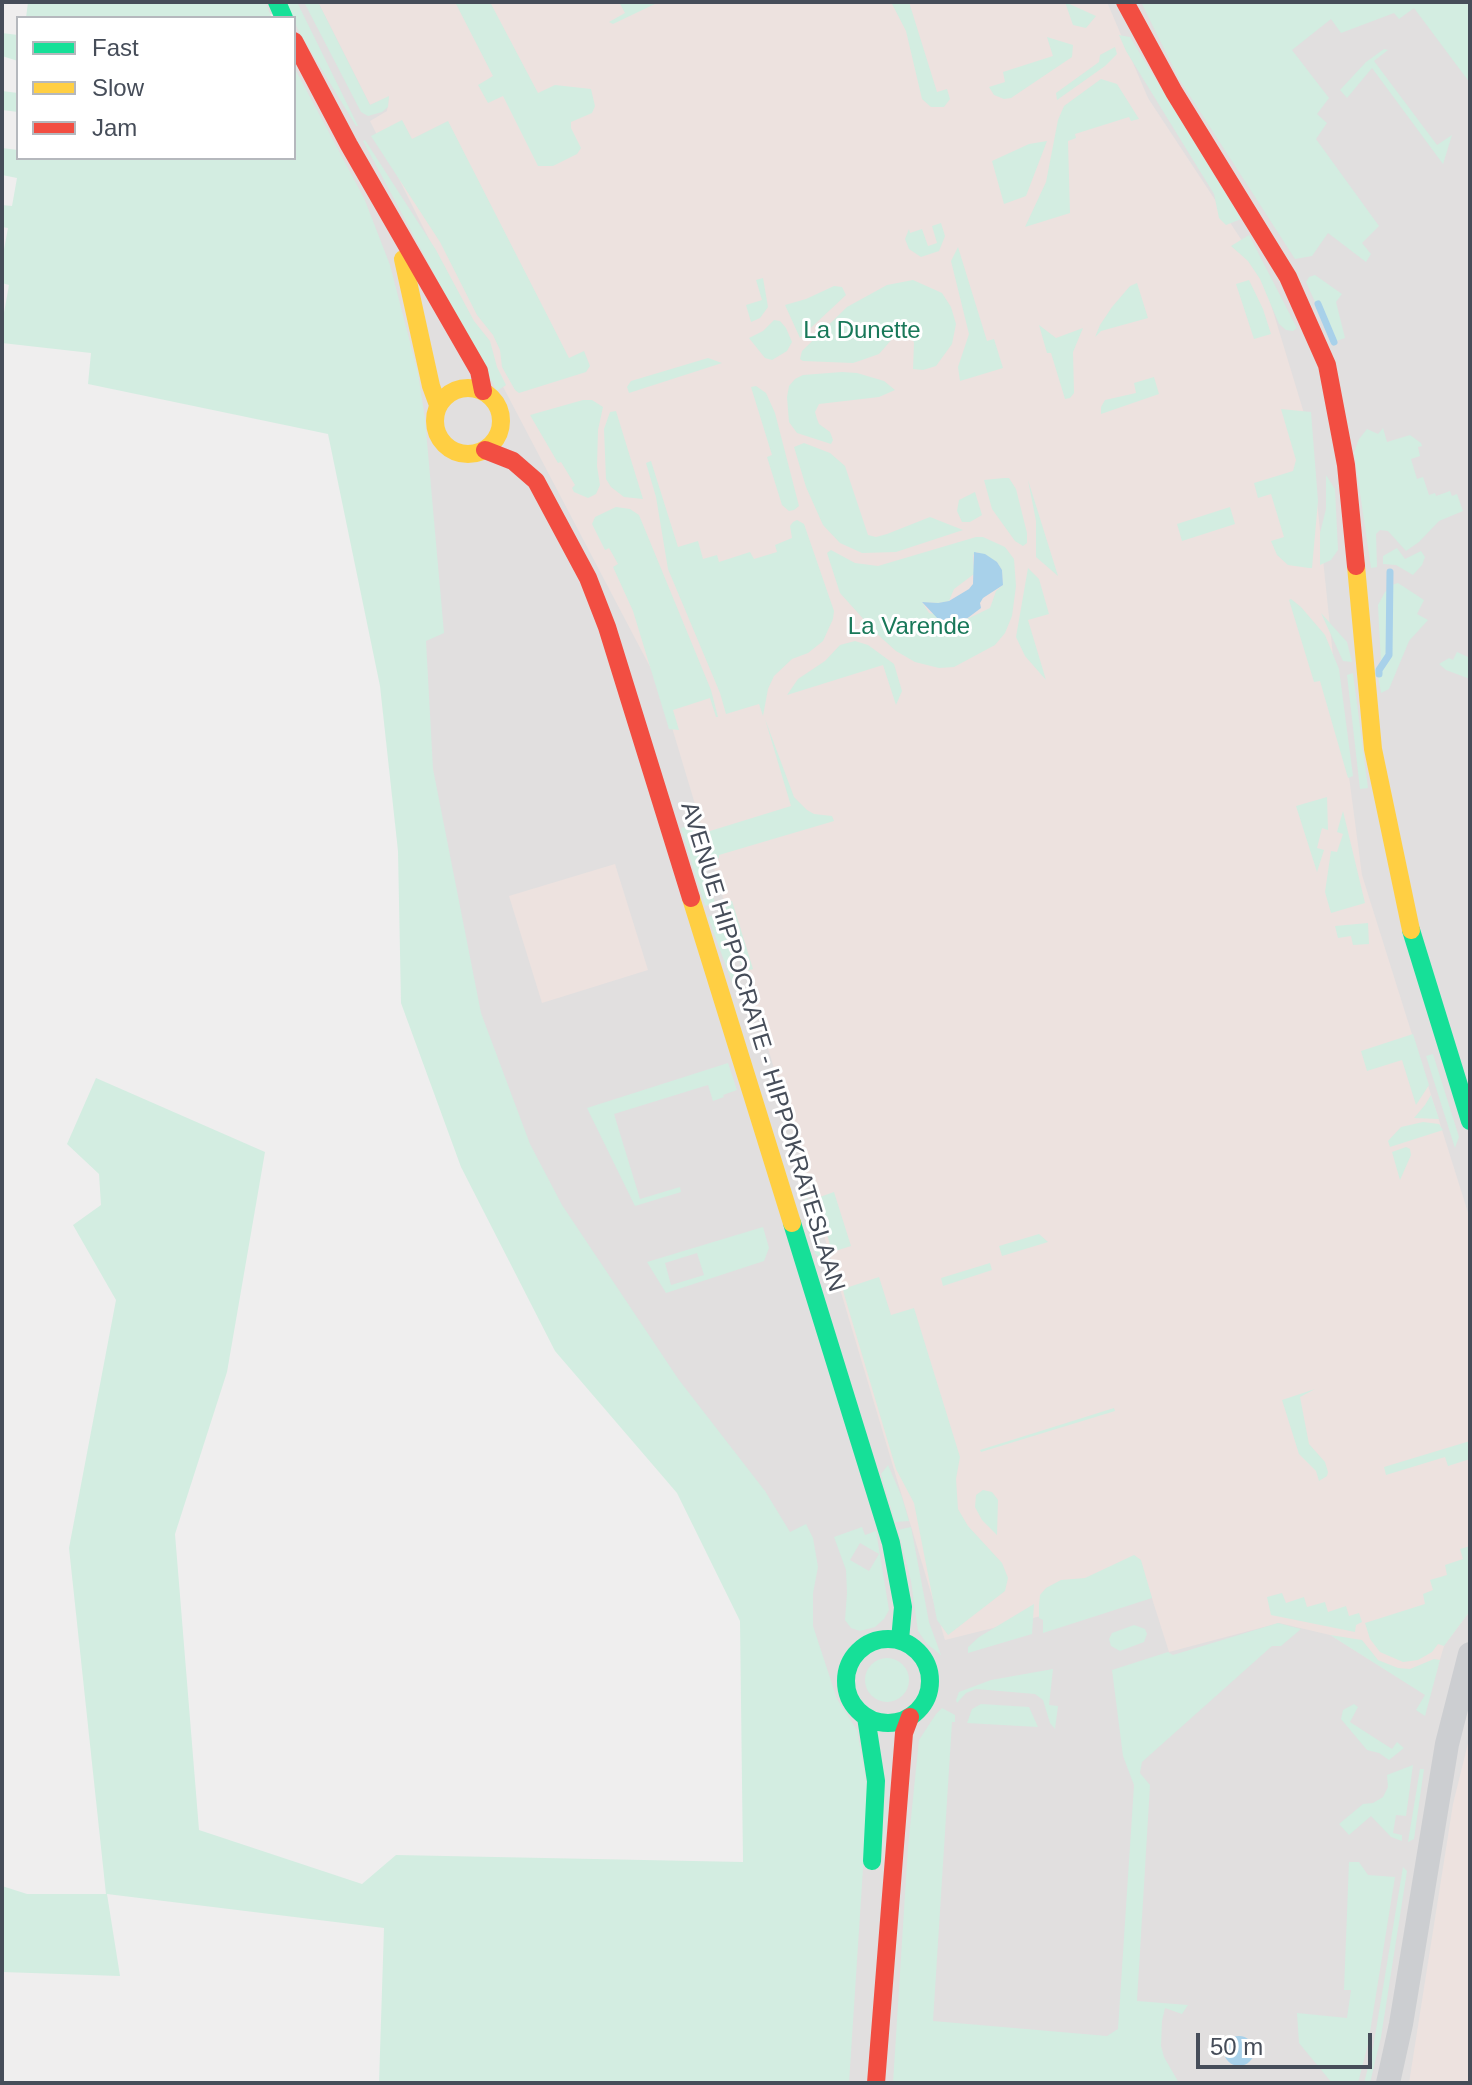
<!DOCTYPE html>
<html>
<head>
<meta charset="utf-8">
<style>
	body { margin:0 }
	#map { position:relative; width:1472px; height:2085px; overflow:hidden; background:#efeeee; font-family:Helvetica,sans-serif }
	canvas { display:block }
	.frame { position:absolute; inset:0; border:4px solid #464d59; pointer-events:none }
	.legend { position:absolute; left:16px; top:16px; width:280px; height:144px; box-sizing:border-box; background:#fff; border:2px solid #b5b8bd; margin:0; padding:10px 14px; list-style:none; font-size:24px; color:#464d59 }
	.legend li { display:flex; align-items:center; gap:16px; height:40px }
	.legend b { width:40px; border:2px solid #b5b8bd }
	.scale { position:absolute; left:1196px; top:2033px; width:176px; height:36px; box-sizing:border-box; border:4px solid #464d59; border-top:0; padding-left:10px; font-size:24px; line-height:28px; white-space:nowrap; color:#464d59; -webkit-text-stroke:6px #fff; paint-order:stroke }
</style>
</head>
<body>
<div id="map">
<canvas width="1472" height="2085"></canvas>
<div class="frame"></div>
<ul class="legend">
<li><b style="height:10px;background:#16e098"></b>Fast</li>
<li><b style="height:10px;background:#ffcf43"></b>Slow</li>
<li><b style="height:10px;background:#f24e42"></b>Jam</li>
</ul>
<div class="scale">50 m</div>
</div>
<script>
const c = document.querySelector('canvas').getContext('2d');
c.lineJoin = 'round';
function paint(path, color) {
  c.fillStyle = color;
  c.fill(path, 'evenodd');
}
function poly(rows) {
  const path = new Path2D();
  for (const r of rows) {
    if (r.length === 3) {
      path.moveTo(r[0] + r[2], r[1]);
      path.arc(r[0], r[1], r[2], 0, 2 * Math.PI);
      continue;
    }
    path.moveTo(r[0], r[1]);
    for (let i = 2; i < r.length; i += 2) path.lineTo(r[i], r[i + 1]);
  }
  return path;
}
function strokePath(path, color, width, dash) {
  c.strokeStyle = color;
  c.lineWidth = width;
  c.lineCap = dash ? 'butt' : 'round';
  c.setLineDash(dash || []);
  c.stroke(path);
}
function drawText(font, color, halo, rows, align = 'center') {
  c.font = font + ' Helvetica,sans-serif';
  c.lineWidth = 6;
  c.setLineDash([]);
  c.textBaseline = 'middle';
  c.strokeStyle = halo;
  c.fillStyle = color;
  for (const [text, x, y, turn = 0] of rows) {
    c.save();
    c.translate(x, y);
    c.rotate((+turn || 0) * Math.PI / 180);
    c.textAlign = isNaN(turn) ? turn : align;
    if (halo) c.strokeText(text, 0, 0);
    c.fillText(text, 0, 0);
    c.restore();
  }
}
paint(poly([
	[199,2,1470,2,1470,2083,809,2083,787,1674,606,1369,410,843,294,158,294,18]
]), '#e1dfdf');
paint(poly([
	[318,2,1107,2,1148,98,1260,268,1310,433,1333,656,1362,875,1470,1219,1470,1611,1444,1646,1429,1697,1330,1635,1279,1623,1169,1652,1149,1589,945,1640,659,684,500,381,370,121,387,111,389,97,370,105],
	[615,864,648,970,542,1003,509,896],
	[1470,1735,1470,2083,1409,2083,1453,1804]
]), '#ede2df');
paint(poly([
	[28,2,265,2,272,18,26,18],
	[286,2,297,2,358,126,356,126,299,32],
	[304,2,318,2,370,105,389,96,388,107,382,112,368,116,361,112],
	[455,2,490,2,538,93,555,85,591,89,595,106,592,113,571,122,571,128,581,148,577,154,553,166,538,166,503,96,488,103,478,85,493,76],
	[619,2,659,2,613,24,609,22,625,13],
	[891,2,909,2,937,92,947,89,950,99,944,107,931,107,922,99,906,31],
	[1065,2,1096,16,1086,28,1073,25],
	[1141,2,1470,2,1470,83,1414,8,1399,19,1394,13,1341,33,1331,19,1292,50,1329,98,1317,114,1327,123,1316,139,1379,226,1362,243,1371,254,1366,262,1328,233,1312,256,1295,259,1179,79],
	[2,33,18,35,18,61,2,56],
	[1119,35,1130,37,1241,219,1226,225,1219,218,1214,194,1126,51],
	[1047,37,1073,45,1072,57,1011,98,1004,99,994,95,989,87,1005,82,1003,72,1053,56],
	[1115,47,1117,54,1105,66,1057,100,1056,93,1099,62,1100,55],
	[1384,49,1388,50,1374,61,1437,145,1452,135,1443,164,1372,68,1347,98,1340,90,1366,62],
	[294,67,364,198,390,265,418,373,425,419,444,633,426,641,433,769,481,1013,530,1144,562,1205,679,1380,765,1491,790,1532,806,1524,813,1538,818,1567,813,1593,813,1626,837,1699,857,1730,868,1792,849,2083,379,2083,384,1928,107,1894,120,1976,2,1972,2,1886,27,1894,106,1894,69,1548,116,1300,73,1225,101,1205,99,1174,67,1144,96,1078,265,1152,227,1372,175,1534,199,1830,362,1884,396,1855,743,1862,740,1621,677,1493,555,1351,461,1167,401,1003,398,851,380,686,328,434,88,384,91,353,2,343,2,324,9,285,2,283,2,260,8,228,2,227,2,205,12,206,17,178,2,175,2,148,18,150,18,158,294,158],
	[1101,79,1117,84,1139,119,1131,121,1129,117,1075,134,1076,138,1068,141,1070,213,1025,227,1046,182,1058,120,1064,106],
	[2,91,18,93,18,112,2,110],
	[402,120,412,139,448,121,569,358,584,351,590,366,586,372,519,393,515,390,502,367,500,350,493,335,477,315,440,242,371,136],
	[365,140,436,250,474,321,490,341,497,367,506,385,497,391,363,141],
	[1047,141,1026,196,1004,204,992,161,1029,144],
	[941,223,945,236,939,251,921,257,909,249,905,239,909,229,910,233,922,229,928,246,937,243,932,226],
	[1249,235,1297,328,1293,331,1286,330,1279,324,1260,279,1248,261,1231,246],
	[958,247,987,341,994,339,1003,368,960,381,958,367,969,334,951,261],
	[1315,275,1342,294,1336,302,1345,338,1333,342,1306,282,1309,277],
	[763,278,768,307,760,318,751,322,746,305,762,300,756,280],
	[913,280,942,293,951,307,956,324,952,344,936,366,923,370,913,369,914,342,910,337,903,335,893,338,879,354,862,360,853,363,803,361,800,359,802,351,847,307,887,285],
	[1249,280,1263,309,1271,334,1254,339,1236,284],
	[1137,283,1148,318,1101,331,1095,337,1100,325,1112,307,1130,286],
	[834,286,842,287,846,295,800,338,785,305,806,299],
	[774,320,780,321,786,328,792,342,787,351,772,360,765,358,749,338,763,331],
	[1039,325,1056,338,1083,328,1073,352,1074,393,1070,398,1065,399,1051,353,1047,353],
	[708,358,722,363,629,393,627,387,631,381],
	[842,372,857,373,884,381,895,390,879,397,819,404,815,412,817,419,819,424,830,432,833,440,831,444,797,433,789,422,787,397,789,386,795,379,803,375],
	[1154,377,1159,394,1101,414,1101,407,1105,400,1136,393,1134,383],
	[756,386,766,393,775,413,799,506,794,510,789,511,782,505,767,457,772,455,751,387],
	[583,400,592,400,603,407,598,430,597,466,600,485,596,494,588,498,574,492,572,488,575,485,561,462,558,463,530,415],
	[1281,409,1311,412,1318,501,1312,568,1309,568,1288,565,1277,555,1271,541,1284,537,1271,494,1258,498,1254,483,1293,471,1296,460],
	[616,411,643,499,624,497,611,487,606,479,604,429,610,412],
	[1383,428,1387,442,1410,435,1421,443,1422,446,1418,447,1420,456,1411,459,1417,479,1423,477,1429,495,1435,493,1436,496,1450,491,1452,496,1457,494,1463,511,1439,521,1419,542,1406,551,1388,531,1380,530,1376,534,1377,567,1371,568,1354,452,1359,439,1367,429,1378,434],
	[804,443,830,453,845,466,868,535,876,537,887,534,930,517,963,530,896,552,862,553,840,543,823,525,806,487,794,447],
	[651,461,678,547,698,541,703,559,717,555,719,562,750,552,754,559,777,552,775,545,792,538,790,526,793,522,797,520,804,524,834,611,833,619,823,641,808,653,792,659,774,676,768,689,763,716,759,704,726,714,720,693,668,569,656,497,646,463],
	[1326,475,1335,489,1338,550,1331,560,1320,565,1320,533,1326,509],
	[1004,478,1009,478,1016,489,1027,533,1027,543,1023,546,1015,541,992,509,984,480],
	[1028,480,1058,576,1036,557,1036,521],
	[975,492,982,515,970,522,962,522,957,511,959,500],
	[616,507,630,509,639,515,711,690,718,717,716,717,710,698,673,710,679,730,669,729,633,611,613,567,618,564,609,548,605,550,592,524,595,517],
	[1230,507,1235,524,1182,541,1177,524],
	[976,537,983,537,1005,547,1014,559,1016,586,1012,616,1005,633,995,645,954,667,939,668,915,662,896,651,876,633,840,593,827,553,831,550,855,563,878,566],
	[977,552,997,562,1002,570,1003,585,996,591,990,608,965,620,929,613,922,602,938,603,949,601,954,589,974,574,973,555],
	[1397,548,1405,559,1421,551,1425,557,1422,565,1413,575,1396,565,1383,564,1383,556],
	[1028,568,1039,579,1049,614,1028,620,1046,680,1025,656,1016,637],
	[1398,583,1424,600,1417,614,1428,620,1409,641,1389,689,1381,693,1377,671,1381,663,1378,605,1385,592,1392,585],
	[1291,599,1301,607,1325,635,1339,669,1353,776,1348,778,1320,681,1314,682,1289,600],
	[1321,613,1347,642,1352,662,1343,661],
	[855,641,868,645,894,664,902,691,896,705,883,665,787,695,798,679,825,661,840,645],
	[1457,652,1468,657,1470,655,1470,679,1446,670,1439,664,1449,658,1453,660],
	[1353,673,1368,788,1360,789,1347,675],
	[765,719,794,797,807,810,814,814,832,816,834,821,719,855,719,858,710,861,701,830,710,831,791,806],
	[1327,797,1328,830,1322,828,1317,848,1324,850,1317,872,1296,806],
	[1343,811,1365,903,1331,913,1325,892,1331,851,1337,852,1343,834,1337,832],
	[691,825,715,903,705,906,681,828],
	[732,901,753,969,743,972,723,904],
	[719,913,737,973,732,979,736,994,745,997,737,996,708,917],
	[1368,923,1369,944,1353,945,1351,936,1338,938,1335,926],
	[1413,1034,1429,1085,1416,1105,1402,1060,1367,1071,1361,1051],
	[1433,1054,1459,1137,1455,1148,1426,1056],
	[728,1063,737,1090,723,1095,724,1097,713,1101,708,1085,614,1114,640,1199,680,1187,681,1192,635,1206,587,1108],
	[1431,1095,1439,1119,1414,1118,1425,1105],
	[1423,1122,1439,1124,1443,1130,1390,1147,1388,1141,1401,1127],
	[1406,1147,1410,1149,1411,1155,1400,1180,1392,1152],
	[834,1192,851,1246,832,1252,817,1198],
	[807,1198,826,1262,815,1254,802,1203],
	[763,1227,769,1248,764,1261,666,1293,647,1262],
	[697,1253,704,1275,671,1285,665,1263],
	[1039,1234,1048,1242,1002,1256,999,1246],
	[990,1263,992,1270,943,1286,941,1278],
	[879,1277,891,1315,914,1308,960,1457,956,1479,958,1509,968,1526,1002,1563,1008,1578,1005,1591,948,1635,937,1620,914,1503,896,1469,844,1294,843,1289],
	[1315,1389,1300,1397,1309,1444,1325,1462,1328,1472,1327,1476,1319,1481,1316,1471,1299,1454,1282,1400],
	[1114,1408,1115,1411,981,1452,980,1450],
	[1470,1441,1470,1459,1448,1466,1445,1457,1386,1475,1384,1467],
	[888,1465,902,1497,909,1521,895,1522,881,1474],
	[983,1490,992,1492,998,1500,997,1535,982,1520,975,1507,976,1495],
	[862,1527,865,1535,876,1531,889,1610,884,1619,875,1627,860,1631,851,1628,845,1620,847,1593,846,1570,834,1537],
	[860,1543,879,1554,869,1571,850,1560],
	[911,1527,929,1622,941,1655,927,1644,918,1631,911,1581,898,1530],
	[1470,1546,1470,1611,1444,1646,1438,1644,1432,1652,1418,1660,1403,1662,1380,1652,1370,1639,1365,1623,1425,1604,1423,1594,1433,1590,1430,1580,1447,1575,1445,1565,1463,1559,1460,1549],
	[1134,1555,1141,1560,1152,1598,1043,1633,1043,1620,1039,1618,1039,1605,1040,1595,1046,1588,1061,1580,1085,1578],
	[1282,1593,1286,1603,1304,1597,1307,1607,1325,1602,1328,1612,1346,1606,1349,1616,1359,1613,1362,1622,1356,1625,1355,1632,1271,1615,1267,1597],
	[1034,1604,1032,1634,968,1653,968,1647,979,1637],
	[1278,1623,1301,1629,1281,1646,1272,1646,1142,1762,1140,1773,1150,1785,1137,2001,1188,2005,1182,2014,1165,2008,1162,2021,1161,2046,1164,2057,1179,2083,893,2083,908,1847,919,1740,936,1714,942,1708,955,1715,955,1722,952,1722,933,2021,1107,2036,1118,2029,1134,1785,1123,1756,1112,1670,1168,1652,1173,1655],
	[1134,1625,1145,1629,1147,1634,1144,1642,1120,1651,1111,1646,1109,1639,1112,1633],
	[1330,1635,1362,1640,1378,1660,1398,1668,1410,1669,1434,1659,1440,1660,1425,1716,1416,1710,1425,1695],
	[887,1680,22],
	[1053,1669,1049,1705,1058,1706,1055,1729,1050,1723,1043,1700,1035,1694,976,1689,966,1693,957,1703,956,1700,959,1692,991,1680],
	[981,1704,1029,1707,1038,1727,967,1723,972,1709],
	[1354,1704,1358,1707,1350,1722,1392,1749,1397,1742,1404,1748,1389,1760,1379,1753,1367,1750,1341,1719,1343,1710],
	[1413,1765,1406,1816,1396,1815,1393,1833,1402,1835,1402,1841,1391,1837,1371,1816,1349,1835,1339,1824,1363,1804,1373,1803,1383,1797,1388,1787,1387,1775],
	[1420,1769,1424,1769,1414,1839,1408,1842],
	[1349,1862,1359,1862,1368,1875,1395,1877,1368,2044,1358,2083,1332,2083,1299,2043,1297,2013,1347,2018,1351,1990,1344,1990],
	[1403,1867,1407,1871,1381,2037,1370,2083,1364,2083,1373,2048]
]), '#d3ede1');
paint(poly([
	[974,552,985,554,997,562,1002,570,1003,585,983,598,980,603,981,608,965,620,939,620,922,602,938,603,949,601,969,589,973,584],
	[1239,2051,15]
]), '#a8d1ea');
strokePath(poly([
	[1318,304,1334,342],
	[1379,674,1379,670,1389,655,1390,572]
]), '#a8d1ea', 7);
strokePath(poly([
	[1388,2083,1401,2024,1447,1744,1470,1654]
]), '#ccced1', 24);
strokePath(poly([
	[277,2,284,18],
	[1411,930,1470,1121],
	[792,1223,891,1543,903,1607,900,1640],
	[888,1681,42],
	[866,1717,876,1781,872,1861]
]), '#16e098', 18);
strokePath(poly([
	[403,259,431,386,438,405],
	[468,421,33],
	[1356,566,1373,749,1411,930],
	[691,898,792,1223]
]), '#ffcf43', 18);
strokePath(poly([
	[1125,2,1174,92,1288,277,1327,365,1346,465,1356,566],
	[294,41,349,145,479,371,483,391],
	[485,450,513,461,536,481,588,578,607,627,691,898],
	[876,2083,904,1733,910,1717]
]), '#f24e42', 18);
drawText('24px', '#197859', '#fff', [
	["La Dunette",862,331],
	["La Varende",909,627]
]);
drawText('24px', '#464d59', '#fff', [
	["AVENUE HIPPOCRATE - HIPPOKRATESLAAN",762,1047,73]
]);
</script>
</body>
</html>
